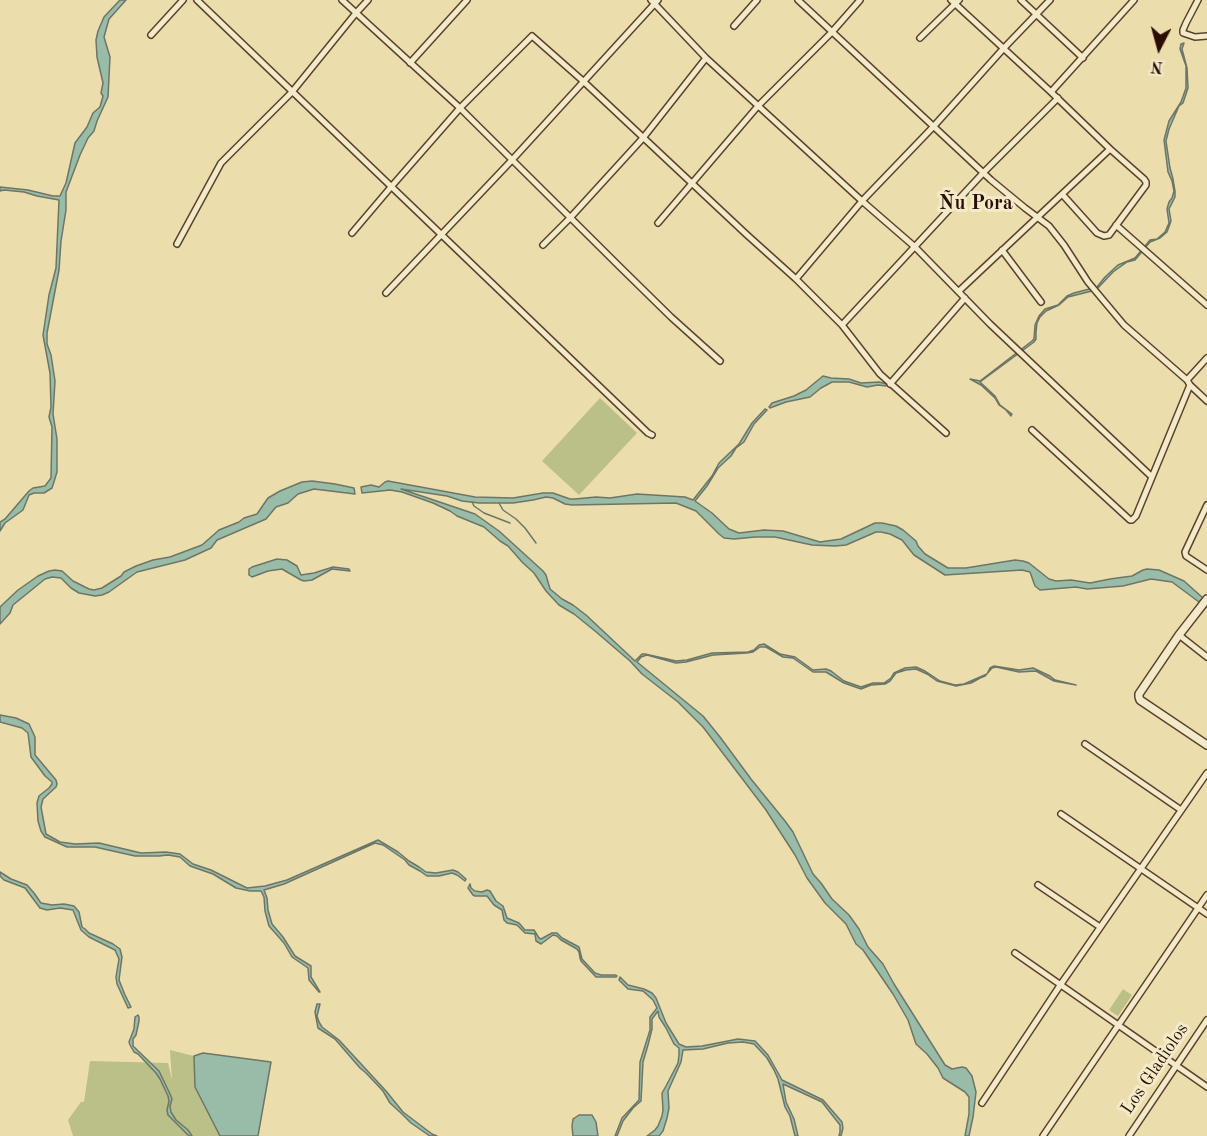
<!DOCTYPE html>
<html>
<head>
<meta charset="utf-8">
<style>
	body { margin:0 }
	#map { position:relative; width:1207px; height:1136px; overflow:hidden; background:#ecdeac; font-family:"Old Standard TT",serif }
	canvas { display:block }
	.north { position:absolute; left:1129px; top:18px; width:60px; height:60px; -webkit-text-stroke:4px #f3eac9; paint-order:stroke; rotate:186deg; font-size:16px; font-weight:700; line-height:24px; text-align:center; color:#2b0e03 }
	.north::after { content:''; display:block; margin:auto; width:21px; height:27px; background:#2b0e03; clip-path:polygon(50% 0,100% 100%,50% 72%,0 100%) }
</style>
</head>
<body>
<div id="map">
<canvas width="1207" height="1136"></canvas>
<div class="north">N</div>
</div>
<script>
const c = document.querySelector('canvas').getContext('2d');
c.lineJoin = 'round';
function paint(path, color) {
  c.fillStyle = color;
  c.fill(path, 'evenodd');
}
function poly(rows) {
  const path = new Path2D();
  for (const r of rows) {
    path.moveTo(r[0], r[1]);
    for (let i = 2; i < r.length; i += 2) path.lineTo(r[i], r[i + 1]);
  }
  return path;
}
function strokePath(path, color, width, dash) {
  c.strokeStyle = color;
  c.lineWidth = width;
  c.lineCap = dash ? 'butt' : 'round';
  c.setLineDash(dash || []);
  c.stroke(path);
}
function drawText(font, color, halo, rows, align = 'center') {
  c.font = font + ' "Old Standard TT",serif';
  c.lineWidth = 6;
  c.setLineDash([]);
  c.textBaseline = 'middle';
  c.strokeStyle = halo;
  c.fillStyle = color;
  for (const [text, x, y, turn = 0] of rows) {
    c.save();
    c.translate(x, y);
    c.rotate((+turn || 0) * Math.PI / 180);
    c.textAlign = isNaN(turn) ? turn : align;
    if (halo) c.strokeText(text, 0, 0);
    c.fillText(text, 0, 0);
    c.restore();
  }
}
paint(poly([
	[600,398,637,433,579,495,542,461],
	[1123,989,1132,995,1118,1016,1109,1010],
	[170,1050,194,1056,195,1087,241,1136,73,1136,68,1120,81,1102,84,1102,90,1061,168,1063,172,1080]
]), '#bac088');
const water = poly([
	[120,0,126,0,109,19,104,37,110,57,108,97,97,121,94,131,88,138,80,155,66,192,66,210,61,241,59,270,47,333,47,344,51,355,55,381,53,414,57,439,57,472,52,488,44,493,34,493,29,495,23,510,5,523,0,531,0,522,5,519,29,491,33,488,45,486,51,478,52,427,49,417,51,407,50,373,43,335,49,295,56,268,59,200,37,196,24,192,4,190,0,191,0,187,28,190,53,196,60,196,66,183,75,143,87,127,93,113,100,107,103,96,101,93,103,83,97,57,96,40,98,31,104,17,120,0],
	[1184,43,1182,49,1187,68,1188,88,1183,103,1179,106,1169,129,1166,141,1170,168,1173,179,1175,191,1175,197,1169,209,1171,221,1167,232,1160,238,1150,242,1135,260,1127,262,1113,272,1096,290,1068,297,1059,305,1046,311,1040,317,1037,323,1036,332,1036,339,1034,342,980,382,995,396,1000,405,1012,414,1011,416,1006,410,999,405,995,398,981,385,970,379,980,381,1032,341,1034,339,1035,325,1039,316,1045,309,1058,305,1067,296,1074,293,1097,287,1105,277,1118,265,1135,258,1150,240,1157,239,1165,232,1169,223,1167,209,1169,202,1172,198,1174,191,1172,181,1168,172,1164,140,1169,121,1181,102,1186,88,1186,66,1180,49,1181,44,1184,43],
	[823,376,831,378,849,379,861,383,879,382,887,384,886,386,878,385,867,387,849,382,832,382,821,388,810,397,786,402,770,408,769,407,772,403,794,396,806,390,823,376],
	[765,409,767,410,754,424,744,442,736,448,731,456,718,468,707,486,695,501,712,513,729,529,739,533,764,530,783,531,820,542,841,539,875,523,882,523,896,526,903,530,916,541,918,546,925,554,948,568,966,568,1015,560,1023,561,1029,563,1049,579,1056,581,1071,580,1090,583,1110,579,1132,576,1143,570,1147,569,1159,570,1184,581,1203,598,1199,602,1172,582,1151,579,1123,586,1087,589,1076,587,1040,590,1035,586,1030,572,1022,570,945,575,914,555,902,540,890,534,881,532,876,532,846,545,835,546,812,545,775,537,755,537,734,539,724,538,719,534,696,511,676,503,572,505,565,504,553,498,546,497,533,500,513,503,479,503,462,501,447,496,401,489,475,514,499,531,543,571,546,575,550,589,562,599,573,605,586,615,635,661,642,654,645,654,676,661,687,660,712,653,748,652,754,650,759,645,764,644,780,654,795,657,813,670,826,669,831,671,844,681,861,687,873,683,884,683,891,678,894,673,905,668,916,667,925,671,940,681,955,685,964,684,987,674,990,668,994,666,1019,670,1033,668,1050,676,1055,680,1076,685,1054,681,1036,671,1019,672,996,667,992,668,985,676,980,678,971,683,956,686,937,681,927,674,916,669,906,670,896,673,890,681,885,684,871,685,861,689,844,683,826,672,813,672,793,658,783,657,766,647,760,647,753,652,747,653,713,655,686,662,676,663,647,655,641,657,637,662,703,716,720,737,751,779,785,821,793,832,813,874,821,883,832,899,849,915,859,929,868,947,883,964,894,984,945,1065,952,1069,962,1067,966,1068,972,1076,976,1092,973,1117,969,1136,965,1136,969,1114,969,1097,965,1092,943,1078,938,1068,927,1054,916,1044,908,1020,893,994,863,950,856,944,846,924,825,903,807,878,795,855,766,810,703,727,678,702,642,674,630,661,595,631,574,614,559,605,546,591,534,573,523,563,508,546,500,541,484,527,457,516,450,511,433,503,402,492,390,490,362,493,361,487,371,485,379,487,385,482,388,481,475,497,513,498,543,493,553,493,570,499,575,499,596,497,610,498,637,494,685,497,693,500,712,476,719,463,739,444,752,423,765,409],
	[312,481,335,484,354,488,355,494,314,489,298,494,288,503,276,507,266,519,217,540,211,548,185,560,137,572,109,592,102,595,95,596,79,593,71,588,61,578,52,577,45,579,13,605,10,613,0,624,0,607,18,590,38,576,49,571,55,570,62,571,73,581,89,589,94,590,102,588,121,576,124,572,136,566,153,560,170,557,202,545,219,530,239,522,244,518,257,514,268,498,280,491,302,482,312,481],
	[277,559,287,560,297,566,301,575,314,573,333,567,349,569,350,571,332,569,312,580,304,581,301,580,282,569,268,571,252,577,249,575,249,569,252,567,277,559],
	[0,715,16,718,29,724,35,737,35,755,56,780,57,784,56,787,43,799,41,807,46,834,60,842,75,844,99,843,141,853,166,852,180,854,193,864,211,870,247,888,265,886,287,880,378,840,398,852,409,861,419,867,426,872,436,873,453,870,458,872,466,879,465,881,457,875,452,873,439,876,427,876,420,871,409,865,405,860,383,845,375,843,284,884,264,890,267,898,268,910,272,924,283,937,295,956,311,966,311,977,320,992,319,992,309,980,308,968,292,957,284,943,269,926,265,911,264,897,261,891,250,891,236,888,213,874,190,866,180,857,168,855,159,856,135,856,95,847,67,847,45,837,41,831,38,821,37,803,39,796,49,788,52,784,52,782,45,776,31,757,28,733,22,728,0,722,0,715],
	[0,872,11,879,27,885,34,893,41,903,52,905,64,904,74,906,79,912,82,927,85,929,89,933,113,944,120,949,122,957,119,980,125,995,131,1007,128,1008,117,984,116,977,119,959,115,950,89,937,81,930,73,910,60,908,47,910,40,908,25,888,4,880,0,876,0,872],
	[470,884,471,888,475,891,482,892,487,890,490,891,496,901,503,906,507,918,519,923,525,930,534,930,539,938,541,939,552,933,557,933,562,938,579,947,582,959,595,973,601,975,615,975,617,976,616,977,596,977,581,961,580,958,579,952,577,949,561,940,557,936,553,935,541,944,536,941,535,934,525,933,517,925,507,923,504,920,502,910,494,905,487,896,475,896,473,895,468,888,470,884],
	[620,977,628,985,644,989,652,993,656,998,666,1023,679,1044,686,1047,702,1046,738,1039,755,1041,768,1055,782,1080,823,1100,842,1122,843,1128,841,1136,839,1136,840,1132,840,1125,822,1102,783,1084,786,1102,794,1119,798,1136,795,1136,790,1116,785,1107,778,1079,774,1070,767,1058,754,1044,743,1042,728,1043,703,1049,683,1050,681,1062,668,1091,669,1108,667,1118,663,1131,659,1136,647,1136,655,1130,658,1126,662,1116,663,1110,662,1093,666,1086,678,1063,679,1055,679,1048,674,1044,666,1028,659,1017,658,1011,652,1019,652,1029,648,1045,643,1062,641,1101,633,1108,623,1121,617,1136,615,1136,622,1118,639,1100,640,1062,650,1030,650,1017,657,1008,653,1000,643,991,628,989,619,980,620,977],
	[317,1004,320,1004,317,1016,319,1022,322,1027,339,1040,386,1091,403,1112,432,1134,437,1136,430,1136,411,1123,402,1114,390,1103,383,1091,366,1073,360,1068,335,1039,318,1028,315,1012,317,1004],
	[138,1015,139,1017,139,1021,136,1035,133,1039,133,1046,159,1071,170,1094,172,1099,170,1106,171,1112,176,1120,188,1130,192,1136,189,1136,168,1115,167,1110,169,1101,168,1096,160,1079,156,1073,138,1054,134,1052,130,1045,129,1042,134,1029,135,1017,138,1015],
	[203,1053,271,1062,258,1136,220,1136,195,1087,194,1056,203,1053],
	[579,1115,592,1115,596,1122,598,1136,573,1136,572,1126,573,1119,579,1115]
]);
paint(water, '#99bca8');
strokePath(water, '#6d7666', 1.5);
strokePath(poly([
	[472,502,474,506,484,513,510,523],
	[499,503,503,510,516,519,525,528,536,543]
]), '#6d7666', 1.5);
const minor = poly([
	[197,0,648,433,652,435],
	[342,0,460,108,619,266,671,317,720,361],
	[651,0,706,58,862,201,915,247,990,324,1152,477],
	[798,0,991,180,1025,208,1049,226,1064,245,1088,282,1124,325,1187,380,1190,385,1207,401],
	[951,0,1051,92,1110,149,959,291],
	[1021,0,1083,58],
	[1198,0,1186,23,1183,30,1183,33,1195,37,1207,36],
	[734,26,757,0],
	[151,35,183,0],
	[920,38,959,0],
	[410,63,467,0],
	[1051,92,1134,0],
	[1062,194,1097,233,1104,236,1109,235,1146,185,1146,182,1144,179,1110,149],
	[658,223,758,106,832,32,860,0],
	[1116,225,1207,305],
	[352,233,391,187,460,108,532,36,583,81,746,234,796,279,842,325,880,374,946,433],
	[177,244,221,163,292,92,356,13,368,0],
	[543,245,570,218,643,138,706,58],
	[1002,250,1041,302],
	[796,279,862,201,934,126,1003,49,1050,0],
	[386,293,512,160,658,0],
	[842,325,984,172,1058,98],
	[1187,380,1207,358],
	[890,384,965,298],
	[1032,430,1130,520,1132,520,1136,516,1190,385],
	[1207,505,1185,552,1186,556,1207,570],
	[1179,635,1207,657],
	[1085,744,1181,810],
	[1061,814,1207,914],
	[1038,885,1100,927],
	[1015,953,1207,1087],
	[982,1103,1061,984,1207,773],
	[1043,1136,1207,895],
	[1129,1136,1207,1020]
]);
const tertiary = poly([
	[1207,599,1179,635,1139,694,1139,697,1140,700,1207,745]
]);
strokePath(minor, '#5b422d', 8);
strokePath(tertiary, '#5b422d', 10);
strokePath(minor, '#f3eac9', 5);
strokePath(tertiary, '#f3eac9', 7);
drawText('18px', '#2b0e03', '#f3eac9', [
	["Los Gladiolos",1155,1069,-56]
]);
drawText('bold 20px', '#2b0e03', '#f3eac9', [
	["Ñu Pora",976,204]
]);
</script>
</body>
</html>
